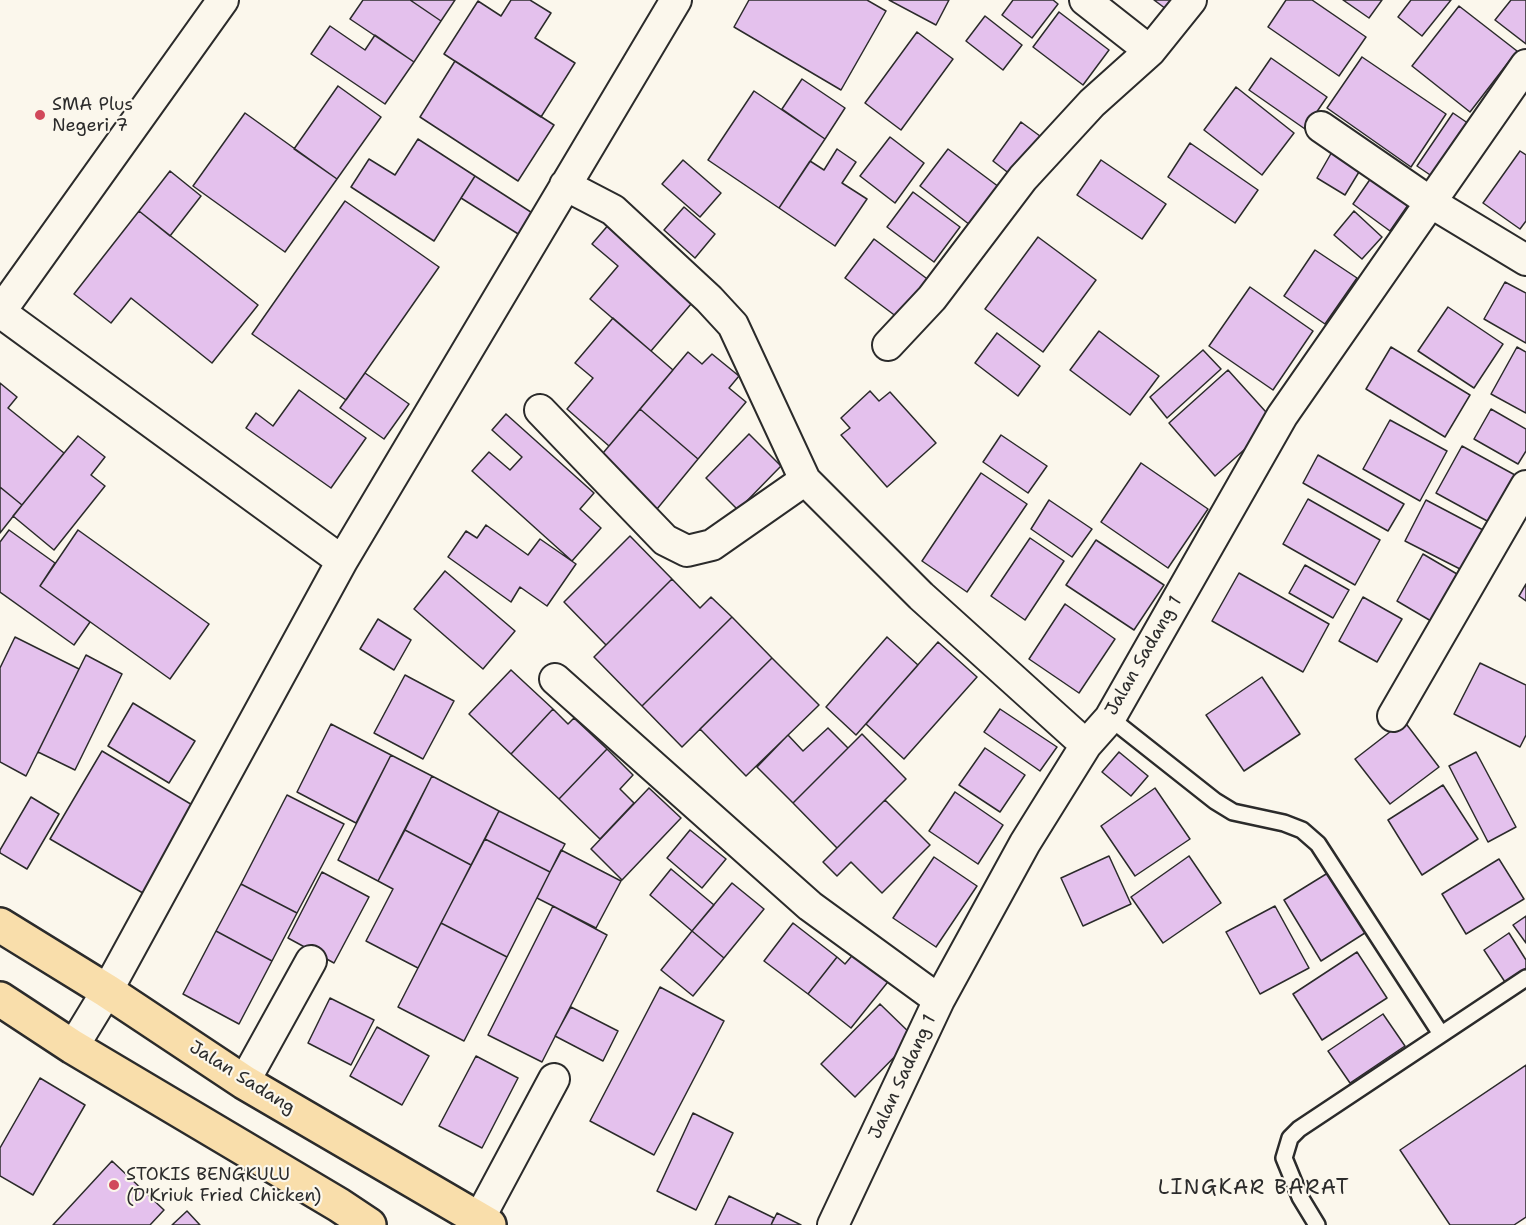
<!DOCTYPE html>
<html>
<head>
<meta charset="utf-8">
<style>
	body { margin:0 }
	canvas { display:block; background:#fbf7ec }
</style>
</head>
<body>
<canvas width="1526" height="1225"></canvas>
<script>
const c = document.querySelector('canvas').getContext('2d');
c.lineJoin = 'round';
function paint(path, color) {
  c.fillStyle = color;
  c.fill(path, 'evenodd');
}
function poly(rows) {
  const path = new Path2D();
  for (const r of rows) {
    path.moveTo(r[0], r[1]);
    for (let i = 2; i < r.length; i += 2) path.lineTo(r[i], r[i + 1]);
  }
  return path;
}
function strokePath(path, color, width, dash) {
  c.strokeStyle = color;
  c.lineWidth = width;
  c.lineCap = dash ? 'butt' : 'round';
  c.setLineDash(dash || []);
  c.stroke(path);
}
function drawText(font, color, halo, rows, align = 'center') {
  c.font = font + ' "Shantell Sans",sans-serif';
  c.lineWidth = 4.5;
  c.setLineDash([]);
  c.textBaseline = 'middle';
  c.strokeStyle = halo;
  c.fillStyle = color;
  for (const [text, x, y, turn = 0] of rows) {
    c.save();
    c.translate(x, y);
    c.rotate((+turn || 0) * Math.PI / 180);
    c.textAlign = isNaN(turn) ? turn : align;
    if (halo) c.strokeText(text, 0, 0);
    c.fillText(text, 0, 0);
    c.restore();
  }
}
const building = poly([
	[363,0,410,0,441,21,414,62,350,19,363,0],
	[410,0,455,0,441,21,410,0],
	[511,0,530,0,551,13,535,38,575,63,541,117,444,54,478,1,501,16,511,0],
	[749,0,867,0,886,11,841,90,734,27,749,0],
	[889,0,949,0,936,25,889,0],
	[1013,0,1053,0,1058,4,1032,38,1002,15,1013,0],
	[1154,0,1185,0,1174,15,1154,0],
	[1286,0,1312,0,1366,37,1339,76,1268,27,1286,0],
	[1343,0,1382,0,1369,18,1343,0],
	[1411,0,1451,0,1422,36,1398,17,1411,0],
	[1511,0,1526,0,1526,44,1495,20,1511,0],
	[1459,6,1517,51,1470,112,1412,66,1459,6],
	[1059,12,1109,50,1083,85,1033,47,1059,12],
	[985,16,1022,45,1003,70,966,41,985,16],
	[330,26,365,50,375,35,414,62,385,104,311,54,330,26],
	[917,32,953,59,901,130,865,103,917,32],
	[1362,57,1446,114,1411,167,1327,108,1362,57],
	[1271,58,1327,97,1305,129,1249,90,1271,58],
	[455,61,554,125,518,181,420,117,455,61],
	[802,79,845,108,825,139,782,109,802,79],
	[338,86,381,117,337,179,294,149,338,86],
	[1236,87,1294,133,1262,175,1204,130,1236,87],
	[754,91,825,139,779,208,708,160,754,91],
	[245,113,337,179,285,252,193,186,245,113],
	[1453,113,1475,128,1439,181,1417,166,1453,113],
	[1021,122,1044,139,1015,178,993,161,1021,122],
	[890,137,924,163,895,203,860,176,890,137],
	[418,139,475,176,434,241,351,187,369,159,395,175,418,139],
	[1190,143,1258,190,1235,223,1168,177,1190,143],
	[837,149,856,162,842,183,867,199,835,246,779,208,810,161,824,170,837,149],
	[948,149,999,187,970,225,920,186,948,149],
	[1333,150,1362,167,1345,195,1317,178,1333,150],
	[1520,151,1526,155,1526,221,1520,229,1483,203,1520,151],
	[683,160,721,193,700,217,662,184,683,160],
	[1101,160,1166,204,1142,239,1077,195,1101,160],
	[170,171,201,196,170,236,139,211,170,171],
	[475,176,537,216,523,237,461,198,475,176],
	[1371,178,1408,205,1390,231,1353,204,1371,178],
	[913,192,960,227,934,262,887,227,913,192],
	[345,201,439,267,346,400,252,334,345,201],
	[684,207,715,234,695,258,664,230,684,207],
	[139,211,258,305,212,363,131,298,111,323,74,294,139,211],
	[1354,211,1382,237,1362,259,1334,235,1354,211],
	[610,223,697,297,651,351,590,299,618,266,592,244,610,223],
	[1038,237,1096,280,1043,352,985,309,1038,237],
	[874,239,930,281,901,320,845,278,874,239],
	[1315,250,1357,278,1325,324,1284,296,1315,250],
	[1505,282,1526,293,1526,343,1484,319,1505,282],
	[1250,287,1313,331,1273,390,1209,346,1250,287],
	[1448,307,1503,344,1474,388,1418,351,1448,307],
	[613,318,673,370,609,446,567,409,593,378,575,363,613,318],
	[1099,331,1159,376,1130,415,1070,370,1099,331],
	[997,333,1040,366,1018,396,975,363,997,333],
	[1391,347,1470,395,1445,437,1366,389,1391,347],
	[1517,347,1526,352,1526,413,1491,394,1517,347],
	[1203,350,1221,369,1167,418,1150,397,1203,350],
	[688,352,702,364,712,354,739,376,729,388,746,402,698,459,640,409,688,352],
	[1228,370,1275,422,1215,476,1169,423,1228,370],
	[365,373,409,404,384,439,340,408,365,373],
	[0,383,17,397,8,408,64,453,22,505,0,487,0,383],
	[299,390,366,438,331,488,246,428,256,413,273,426,299,390],
	[870,391,879,401,890,392,936,443,887,487,841,435,850,428,841,418,870,391],
	[640,409,698,459,657,509,598,459,640,409],
	[1491,409,1526,429,1526,451,1518,464,1474,439,1491,409],
	[506,414,594,493,580,509,601,528,572,561,472,471,489,452,510,470,522,457,492,430,506,414],
	[1390,420,1447,451,1420,501,1363,469,1390,420],
	[749,434,781,466,738,510,706,478,749,434],
	[1001,435,1047,466,1028,493,983,462,1001,435],
	[78,436,105,457,91,475,105,486,54,550,13,516,78,436],
	[1462,446,1515,475,1489,522,1436,493,1462,446],
	[1318,455,1404,504,1388,531,1303,483,1318,455],
	[1141,463,1208,509,1168,568,1101,522,1141,463],
	[981,473,1027,504,967,592,922,561,981,473],
	[0,487,22,505,0,533,0,487],
	[1308,499,1380,540,1355,585,1283,544,1308,499],
	[1049,500,1092,529,1072,557,1031,529,1049,500],
	[1426,500,1485,531,1464,571,1405,541,1426,500],
	[486,525,528,555,540,539,576,564,547,606,520,587,511,602,448,557,466,531,477,538,486,525],
	[9,530,55,563,40,586,90,622,74,645,0,592,0,542,9,530],
	[78,530,209,624,170,679,40,586,78,530],
	[630,536,672,579,606,645,564,602,630,536],
	[1030,538,1064,561,1025,620,991,596,1030,538],
	[1096,540,1164,585,1134,630,1066,585,1096,540],
	[1423,554,1457,574,1431,621,1397,601,1423,554],
	[1305,565,1349,590,1333,618,1289,593,1305,565],
	[445,571,515,631,483,669,414,609,445,571],
	[1239,573,1329,624,1303,672,1212,621,1239,573],
	[672,579,700,608,711,597,732,617,642,706,594,657,672,579],
	[1526,584,1526,601,1519,596,1526,584],
	[1363,597,1402,619,1377,662,1339,641,1363,597],
	[1065,604,1115,639,1079,693,1029,659,1065,604],
	[732,617,772,658,682,747,642,706,732,617],
	[378,619,411,640,394,670,360,649,378,619],
	[15,637,79,669,26,776,0,762,0,668,15,637],
	[887,637,918,665,856,735,826,707,887,637],
	[938,642,977,677,904,759,866,724,938,642],
	[86,655,122,674,75,770,38,752,86,655],
	[772,658,819,705,746,776,700,729,772,658],
	[1480,663,1526,685,1526,735,1520,747,1454,714,1480,663],
	[511,670,553,709,511,754,469,714,511,670],
	[405,675,454,701,423,759,374,733,405,675],
	[1262,677,1300,734,1244,771,1206,715,1262,677],
	[133,703,195,741,169,783,108,746,133,703],
	[553,709,568,724,574,718,607,749,559,799,511,754,553,709],
	[1000,709,1057,747,1040,771,984,732,1000,709],
	[1404,721,1439,767,1390,804,1355,759,1404,721],
	[331,724,391,755,356,823,297,792,331,724],
	[828,728,848,748,793,803,757,767,788,735,803,751,828,728],
	[862,734,906,779,837,848,793,803,862,734],
	[985,748,1025,775,1000,812,959,785,985,748],
	[607,749,633,775,620,789,634,803,600,839,559,799,607,749],
	[102,751,199,809,148,896,50,839,102,751],
	[1119,752,1148,776,1131,796,1102,772,1119,752],
	[1476,752,1516,827,1488,842,1449,766,1476,752],
	[391,755,432,776,378,881,338,860,391,755],
	[432,776,499,811,471,865,405,830,432,776],
	[1443,785,1478,839,1422,875,1388,820,1443,785],
	[649,788,681,818,622,880,591,849,649,788],
	[1155,788,1190,839,1135,876,1101,826,1155,788],
	[955,792,1003,825,978,864,929,831,955,792],
	[287,795,344,824,297,913,241,884,287,795],
	[31,797,59,814,27,869,0,853,0,850,31,797],
	[885,800,930,845,882,893,851,862,837,876,823,862,885,800],
	[499,811,565,844,550,872,485,839,499,811],
	[405,830,471,865,418,968,366,941,393,889,378,881,405,830],
	[690,830,726,859,702,888,667,858,690,830],
	[485,839,550,872,507,957,441,923,485,839],
	[561,850,621,881,596,928,537,898,561,850],
	[1109,856,1131,904,1083,926,1061,878,1109,856],
	[1189,856,1221,903,1163,943,1131,897,1189,856],
	[934,857,977,886,936,947,893,918,934,857],
	[1499,859,1524,899,1466,934,1442,894,1499,859],
	[671,869,714,905,692,931,650,895,671,869],
	[1331,871,1368,931,1321,961,1284,900,1331,871],
	[322,872,369,897,334,963,288,938,322,872],
	[732,883,764,909,724,958,692,931,732,883],
	[241,884,297,913,272,961,216,931,241,884],
	[553,906,607,935,542,1062,488,1035,553,906],
	[1275,906,1309,968,1260,994,1226,932,1275,906],
	[1526,916,1526,943,1513,925,1526,916],
	[441,923,507,957,464,1041,398,1007,441,923],
	[793,923,837,957,808,994,764,961,793,923],
	[216,931,272,961,239,1024,183,994,216,931],
	[692,931,724,958,693,996,661,970,692,931],
	[1509,933,1526,960,1526,968,1505,982,1484,950,1509,933],
	[856,951,891,978,851,1028,808,994,837,957,845,964,856,951],
	[1357,952,1387,998,1322,1040,1293,994,1357,952],
	[660,987,724,1021,654,1155,590,1121,660,987],
	[330,998,374,1020,351,1065,308,1043,330,998],
	[880,1004,914,1037,855,1097,821,1064,880,1004],
	[571,1007,618,1031,603,1061,555,1036,571,1007],
	[1383,1014,1405,1046,1350,1083,1328,1051,1383,1014],
	[377,1027,429,1056,402,1105,350,1076,377,1027],
	[476,1056,518,1078,482,1148,439,1126,476,1056],
	[1526,1065,1526,1217,1514,1225,1450,1225,1400,1150,1526,1065],
	[40,1078,85,1105,33,1195,0,1176,0,1148,40,1078],
	[693,1113,733,1133,696,1210,657,1191,693,1113],
	[112,1161,164,1210,150,1225,53,1225,112,1161],
	[729,1196,774,1218,771,1225,715,1225,729,1196],
	[187,1211,200,1225,172,1225,187,1211],
	[777,1213,801,1225,771,1225,777,1213]
]);
paint(building, '#e4c1ed');
strokePath(building, '#2b2b2b', 1.5);
const lane = poly([
	[1110,718,1215,801,1233,812,1284,823,1302,830,1318,844,1441,1034],
	[1317,1225,1300,1197,1284,1158,1290,1138,1299,1129,1526,978]
]);
const street = poly([
	[1085,0,1150,51],
	[1321,127,1430,202,1526,260],
	[565,185,613,210,709,299,733,325,805,480,921,596,1086,745],
	[0,312,342,561],
	[0,312,223,0],
	[888,345,932,298,1023,178,1092,103,1150,51,1191,0],
	[540,410,665,540,687,551,712,545,805,480],
	[555,679,810,906,939,1000],
	[1393,716,1526,486],
	[73,1047,107,991,342,561,676,0],
	[244,1082,311,961],
	[479,1219,554,1079],
	[833,1225,939,1000,1025,843,1086,745,1110,718,1282,416,1526,65]
]);
const primary = poly([
	[0,925,107,991,244,1082,489,1225],
	[0,999,73,1047,339,1205,369,1225]
]);
strokePath(lane, '#2b2b2b', 20);
strokePath(street, '#2b2b2b', 34);
strokePath(primary, '#2b2b2b', 38);
strokePath(lane, '#fbf7ec', 15);
strokePath(street, '#fbf7ec', 30);
strokePath(primary, '#f9deab', 33);
for (const [x, y, r, color] of [
	[40,115,6,"#d1495b"],
	[114,1185,6,"#d1495b"]
]) {
  const dot = new Path2D();
  dot.arc(x, y, r, 0, 2 * Math.PI);
  c.fillStyle = color;
  c.fill(dot);
  strokePath(dot, '#fbf7ec', 2);
}
drawText('18px', '#2b2b2b', '#fbf7ec', [
	["SMA Plus",52,105],
	["Negeri 7",52,126],
	["STOKIS BENGKULU",126,1175],
	["(D'Kriuk Fried Chicken)",126,1196]
], 'left');
drawText('18px', '#2b2b2b', '#fbf7ec', [
	["Jalan Sadang 1",1144,656,-60],
	["Jalan Sadang 1",903,1077,-65],
	["Jalan Sadang",242,1078,32]
]);
c.letterSpacing = '1.5px';
drawText('21px', '#2b2b2b', '#fbf7ec', [
	["LINGKAR BARAT",1254,1189]
]);
c.letterSpacing = '0px';
</script>
</body>
</html>
